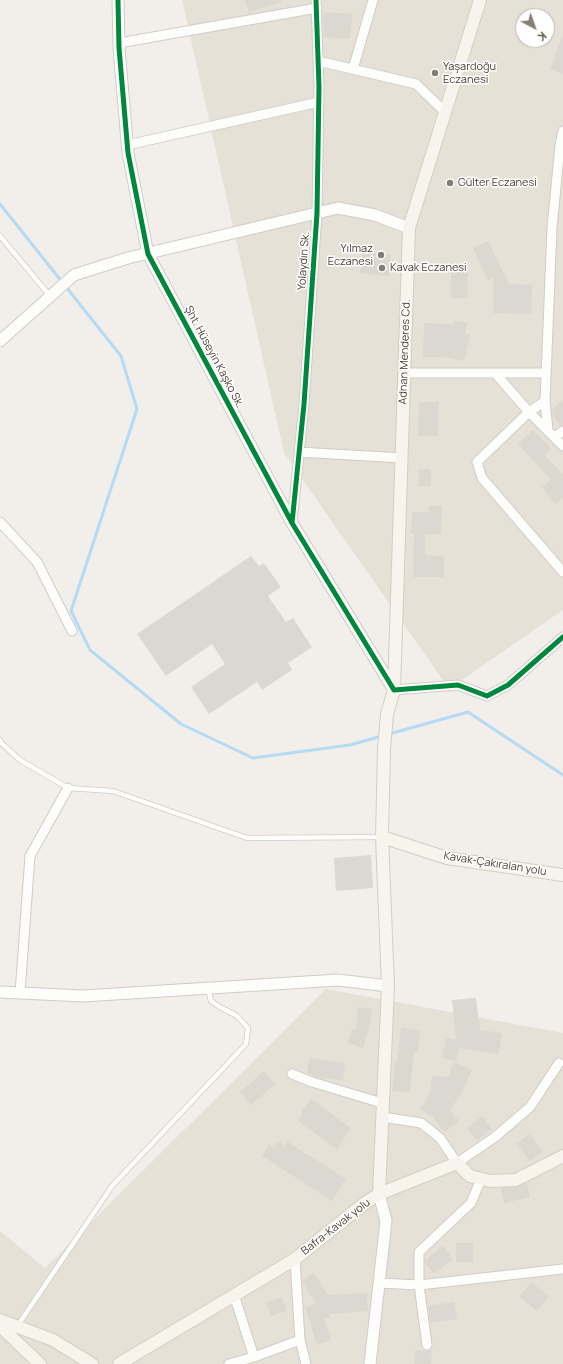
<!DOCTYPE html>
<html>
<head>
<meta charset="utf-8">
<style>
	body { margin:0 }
	#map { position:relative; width:563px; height:1364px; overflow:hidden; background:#f2efea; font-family:Manrope,sans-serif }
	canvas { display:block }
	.north { position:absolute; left:515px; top:8px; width:40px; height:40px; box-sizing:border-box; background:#fff; border:1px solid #b6b3ae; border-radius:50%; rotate:139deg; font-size:11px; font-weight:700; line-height:16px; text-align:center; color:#484034 }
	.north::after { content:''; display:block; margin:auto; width:14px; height:18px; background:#847d74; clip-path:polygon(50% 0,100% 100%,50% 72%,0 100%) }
</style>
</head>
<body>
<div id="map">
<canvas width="563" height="1364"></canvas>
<div class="north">K</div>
</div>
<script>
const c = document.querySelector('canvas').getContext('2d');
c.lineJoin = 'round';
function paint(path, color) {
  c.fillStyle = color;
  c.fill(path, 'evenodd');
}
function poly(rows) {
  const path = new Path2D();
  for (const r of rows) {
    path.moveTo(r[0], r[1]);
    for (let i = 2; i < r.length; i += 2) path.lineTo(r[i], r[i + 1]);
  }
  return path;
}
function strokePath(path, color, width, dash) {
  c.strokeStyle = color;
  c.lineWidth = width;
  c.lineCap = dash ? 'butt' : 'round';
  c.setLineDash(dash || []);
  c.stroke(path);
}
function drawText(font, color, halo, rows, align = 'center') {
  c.font = font + ' Manrope,sans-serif';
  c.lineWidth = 3;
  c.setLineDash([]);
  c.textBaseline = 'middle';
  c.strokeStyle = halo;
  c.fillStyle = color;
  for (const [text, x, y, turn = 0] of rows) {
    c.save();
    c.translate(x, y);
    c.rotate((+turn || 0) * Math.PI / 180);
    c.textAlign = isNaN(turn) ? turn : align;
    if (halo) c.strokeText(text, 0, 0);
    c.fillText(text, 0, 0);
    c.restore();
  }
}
paint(poly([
	[182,0,563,0,563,610,449,689,284,453],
	[523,16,547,16,547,40,523,40],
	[326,989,563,1033,563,1364,0,1364,0,1231,45,1268]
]), '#e6e1d6');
strokePath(poly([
	[0,204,121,356,137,409,71,611,90,650,181,724,253,758,350,745,382,736],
	[389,734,468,712,563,775]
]), '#b5dbf4', 3);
paint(poly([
	[245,0,281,0,281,2,249,12],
	[324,12,353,14,350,39,323,37],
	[562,36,563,37,563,74,550,69],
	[488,241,509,284,532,285,531,314,493,313,494,277,488,281,473,248],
	[363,251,391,254,389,276,360,273],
	[451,271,468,271,467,298,451,298],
	[454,321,467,323,465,334,470,334,464,361,443,357,423,357,424,323,453,324],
	[563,400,563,425,561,426,553,416,552,410],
	[419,402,439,402,438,436,418,436],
	[533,430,551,449,544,455,563,474,563,498,556,504,542,487,551,480,518,444],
	[419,469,431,469,431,486,418,486],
	[429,506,442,506,441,534,425,534,425,555,444,556,444,577,413,577,414,534,411,534,412,512,429,512],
	[251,556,259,566,264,563,281,587,268,596,286,622,293,618,312,647,288,663,292,670,262,690,257,682,209,714,191,687,225,664,212,644,166,676,137,634],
	[371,855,373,888,336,891,334,858],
	[476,998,480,1030,502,1033,499,1054,459,1048,456,1061,442,1058,446,1038,456,1040,452,1000],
	[358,1007,372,1009,369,1029,363,1048,348,1043,352,1029,356,1030],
	[401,1028,420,1030,418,1052,414,1052,410,1092,392,1091,395,1062,397,1063],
	[309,1058,345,1063,343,1081,325,1078,325,1080,307,1073],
	[454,1062,472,1070,461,1094,450,1110,459,1121,445,1132,432,1116,420,1110,430,1092,432,1076,448,1077],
	[264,1071,275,1084,251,1105,240,1092],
	[311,1099,351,1128,337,1149,298,1121,302,1115,300,1114],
	[482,1116,492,1129,477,1140,467,1128],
	[529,1134,543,1151,530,1161,516,1144],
	[278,1141,285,1146,288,1142,346,1179,332,1201,262,1156,269,1144,274,1148],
	[527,1183,530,1197,504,1203,501,1188,517,1187],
	[456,1243,473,1243,473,1262,456,1262],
	[443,1246,453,1259,434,1274,425,1263,425,1260],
	[314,1273,328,1295,367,1293,368,1311,329,1314,330,1317,324,1319,331,1340,317,1345,305,1307,316,1304,303,1283,302,1281],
	[531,1282,549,1296,537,1311,519,1297],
	[282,1297,287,1311,271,1316,266,1303],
	[454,1302,457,1319,430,1323,428,1306],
	[415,1350,432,1351,431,1364,414,1364]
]), '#dbd8d2');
const service = poly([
	[0,236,50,296],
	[0,740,1,743,20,760,68,788,113,791,247,838,382,837],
	[18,1325,112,1186,246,1044,248,1028,237,1016,220,1007,211,1001,208,988]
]);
const minor = poly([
	[119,43,317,8],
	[318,61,416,84,445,112],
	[353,69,373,0],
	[127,145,319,102],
	[404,373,546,373],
	[495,373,529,412,563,446],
	[545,401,529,412,477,462,482,478,563,572],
	[548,430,545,401,552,228,560,145,563,131],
	[554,437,563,431],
	[299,452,402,458],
	[0,522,37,562,72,631],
	[292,523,304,404,317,213,319,87,316,0],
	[394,690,458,685,487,696,508,685,563,637],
	[20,993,30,856,68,788],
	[292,1074,312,1082,382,1103],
	[382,1117,421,1123,440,1138,457,1163,495,1137,530,1107,559,1063],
	[295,1259,300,1340,306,1364],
	[379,1283,419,1285,563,1269],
	[234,1295,254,1357],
	[427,1345,419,1285,419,1252,471,1203,481,1179],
	[229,1364,254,1357,300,1340]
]);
const tertiary = poly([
	[118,0,119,48,128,153,148,254,292,523,394,690],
	[0,341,74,275,128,258,338,208,375,215,409,228],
	[0,992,83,996,338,980,388,986],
	[370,1364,386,1221,379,1194]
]);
const secondary = poly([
	[382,837,447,858,563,875],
	[379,1194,388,986,382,837,384,749,387,714,394,690,409,228,480,0],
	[0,1320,53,1340,92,1364],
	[0,1326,40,1364],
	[119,1364,295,1259,365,1203,379,1194,457,1163,470,1176,490,1181,516,1180,563,1156]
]);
strokePath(service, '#d0ccc7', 6);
strokePath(minor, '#d0ccc7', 11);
strokePath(tertiary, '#d0ccc7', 13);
strokePath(secondary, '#d3cec1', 14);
strokePath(service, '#fdfdfc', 4.5);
strokePath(minor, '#fdfdfc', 9);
strokePath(tertiary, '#fdfdfc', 11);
strokePath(secondary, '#f7f4ee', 12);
strokePath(poly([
	[118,0,119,48,128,153,148,254,292,523,394,690,458,685,487,696,508,685,563,637],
	[292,523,304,404,317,213,319,87,316,0]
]), '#00873e', 5);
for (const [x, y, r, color] of [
	[435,73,4,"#847d74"],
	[450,183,4,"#847d74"],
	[381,255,4,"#847d74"],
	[382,268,4,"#847d74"]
]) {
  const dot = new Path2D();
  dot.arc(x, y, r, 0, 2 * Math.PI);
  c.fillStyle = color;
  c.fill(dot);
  strokePath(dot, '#fff', 1.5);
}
drawText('11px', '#484034', '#fff', [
	["Yaşardoğu",443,67],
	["Eczanesi",443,80],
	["Gülter Eczanesi",458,183],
	["Yılmaz",373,249,"right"],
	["Eczanesi",373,262,"right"],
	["Kavak Eczanesi",390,268]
], 'left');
drawText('11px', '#484034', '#fff', [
	["Yolaydın Sk.",304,261,-86],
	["Adnan Menderes Cd.",405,352,-88],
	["Şht. Hüseyin Kaşko Sk.",214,357,62],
	["Kavak-Çakıralan yolu",495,864,9],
	["Bafra-Kavak yolu",336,1227,-38]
]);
</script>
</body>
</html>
